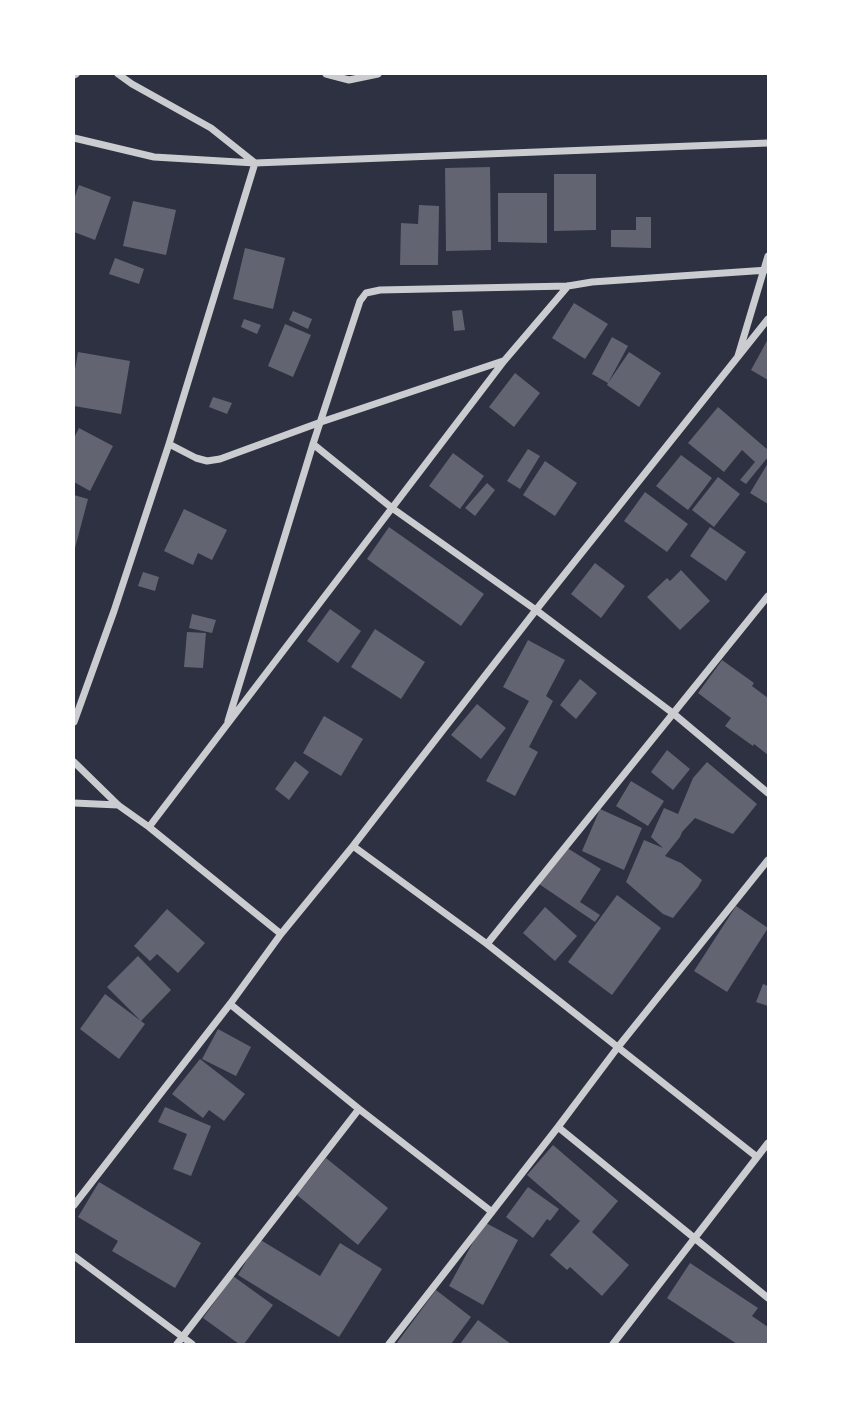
<!DOCTYPE html>
<html>
<head>
<meta charset="utf-8">
<style>
	body { margin:0 }
	#map { position:relative; width:842px; height:1418px; overflow:hidden; background:#2d3142; font-family:"Playfair Display",serif }
	canvas { display:block }
	.frame { position:absolute; inset:0; border:75px solid #fff; pointer-events:none }
</style>
</head>
<body>
<div id="map">
<canvas width="842" height="1418"></canvas>
<div class="frame"></div>
</div>
<script>
const c = document.querySelector('canvas').getContext('2d');
c.lineJoin = 'round';
function paint(path, color) {
  c.fillStyle = color;
  c.fill(path, 'evenodd');
}
function poly(rows) {
  const path = new Path2D();
  for (const r of rows) {
    path.moveTo(r[0], r[1]);
    for (let i = 2; i < r.length; i += 2) path.lineTo(r[i], r[i + 1]);
  }
  return path;
}
function strokePath(path, color, width, dash) {
  c.strokeStyle = color;
  c.lineWidth = width;
  c.lineCap = dash ? 'butt' : 'round';
  c.setLineDash(dash || []);
  c.stroke(path);
}
paint(poly([
	[490,167,491,250,446,251,445,168],
	[554,174,596,174,596,230,554,231],
	[79,185,111,197,95,240,74,232,74,199],
	[498,193,547,193,547,243,498,242],
	[133,201,176,210,166,255,123,246],
	[419,205,439,206,438,265,400,265,401,223,418,224],
	[636,217,651,217,651,248,611,247,611,230,636,230],
	[245,248,285,258,273,309,233,299],
	[115,258,144,269,139,284,109,274],
	[574,303,608,324,585,359,552,338],
	[462,310,465,330,454,331,452,311],
	[293,311,312,319,308,329,289,320],
	[244,319,261,325,257,334,241,327],
	[285,324,311,335,293,377,268,366],
	[612,337,628,346,608,383,629,352,661,373,639,407,607,385,608,383,592,374],
	[768,339,768,380,751,370],
	[78,352,130,361,121,414,74,406,74,375],
	[515,373,540,393,514,427,489,407],
	[213,397,232,403,227,414,209,407],
	[718,407,768,450,768,457,746,484,740,480,755,462,742,450,724,472,688,443],
	[79,428,113,446,90,491,74,482,74,438],
	[528,449,540,456,520,489,507,481],
	[453,453,484,476,460,509,429,486],
	[681,455,712,478,688,510,656,486],
	[545,461,577,483,555,516,523,495],
	[768,463,768,504,750,493],
	[718,477,740,494,714,527,692,510],
	[487,483,495,490,475,516,465,508],
	[645,492,688,524,667,552,624,521],
	[74,495,88,499,74,552],
	[184,509,227,530,212,560,198,553,193,565,164,551],
	[389,527,484,594,461,626,367,559],
	[710,527,746,552,726,581,690,556],
	[595,563,625,586,601,618,571,594],
	[681,570,710,601,680,630,647,597,667,578,670,581],
	[143,572,159,577,155,591,138,586],
	[330,609,361,631,338,663,307,641],
	[192,614,216,620,212,633,189,628],
	[375,629,425,662,401,699,351,667],
	[187,632,206,633,203,668,184,667],
	[528,640,565,660,546,696,553,701,529,747,538,752,515,796,486,781,529,701,503,687],
	[722,660,754,683,752,686,768,698,768,755,754,744,753,746,725,726,731,718,698,693],
	[580,679,597,693,576,719,560,705],
	[477,704,506,728,481,759,451,735],
	[324,716,363,739,341,776,303,753],
	[667,750,690,769,673,790,651,772],
	[295,761,309,772,289,800,275,789],
	[707,762,757,804,733,834,695,818,682,832,680,837,665,856,681,863,702,880,698,887,673,918,663,914,626,882,644,840,663,848,651,837,664,808,678,814,693,778],
	[631,781,664,801,648,826,616,806],
	[600,809,642,828,624,870,582,851],
	[564,846,601,869,580,902,600,915,595,922,539,884],
	[617,895,661,928,612,995,568,962],
	[736,906,768,928,727,992,694,971],
	[545,907,577,936,555,961,523,933],
	[167,909,205,943,178,973,157,954,150,961,134,946],
	[138,956,171,990,141,1021,107,987],
	[763,984,768,986,768,1006,756,1002],
	[105,994,145,1024,119,1059,80,1029],
	[218,1029,251,1047,236,1076,202,1059],
	[200,1059,245,1094,224,1121,209,1110,203,1118,172,1094],
	[165,1107,211,1126,191,1176,173,1169,187,1134,158,1122],
	[553,1145,618,1201,592,1232,629,1265,602,1296,570,1267,567,1270,550,1255,580,1221,527,1175],
	[326,1158,388,1208,358,1245,297,1195],
	[99,1182,201,1243,175,1288,112,1251,118,1241,78,1217],
	[528,1187,559,1209,550,1221,547,1219,533,1238,506,1217],
	[484,1222,518,1240,483,1305,449,1286],
	[259,1239,320,1276,340,1243,382,1269,339,1337,238,1275],
	[690,1263,758,1308,752,1316,768,1327,768,1344,737,1344,667,1298],
	[233,1276,273,1305,244,1344,239,1344,203,1318],
	[436,1290,471,1317,451,1344,396,1344],
	[478,1320,511,1344,460,1344]
]), '#626471');
strokePath(poly([
	[326,74,349,80,378,74],
	[74,75,76,74],
	[74,138,154,157,255,163,768,143],
	[738,356,768,256],
	[169,444,196,458,207,461,220,459,321,422,503,361],
	[313,444,392,508,536,610,674,714,768,793],
	[228,721,313,444,360,301,366,293,380,290,568,286,592,282,768,270],
	[74,722,114,611,169,444,255,163,211,128,132,84,118,74],
	[74,762,118,805,149,827,281,934],
	[74,803,118,805],
	[149,827,504,361,568,286],
	[353,846,487,944,757,1157],
	[487,944,768,596],
	[230,1004,359,1109,492,1212],
	[558,1127,768,1298],
	[74,1205,230,1004,281,934,353,846,536,610,768,319],
	[74,1256,192,1344],
	[177,1344,359,1109],
	[389,1344,558,1127,618,1047,768,860],
	[613,1344,768,1143]
]), '#caccd0', 7);
</script>
</body>
</html>
